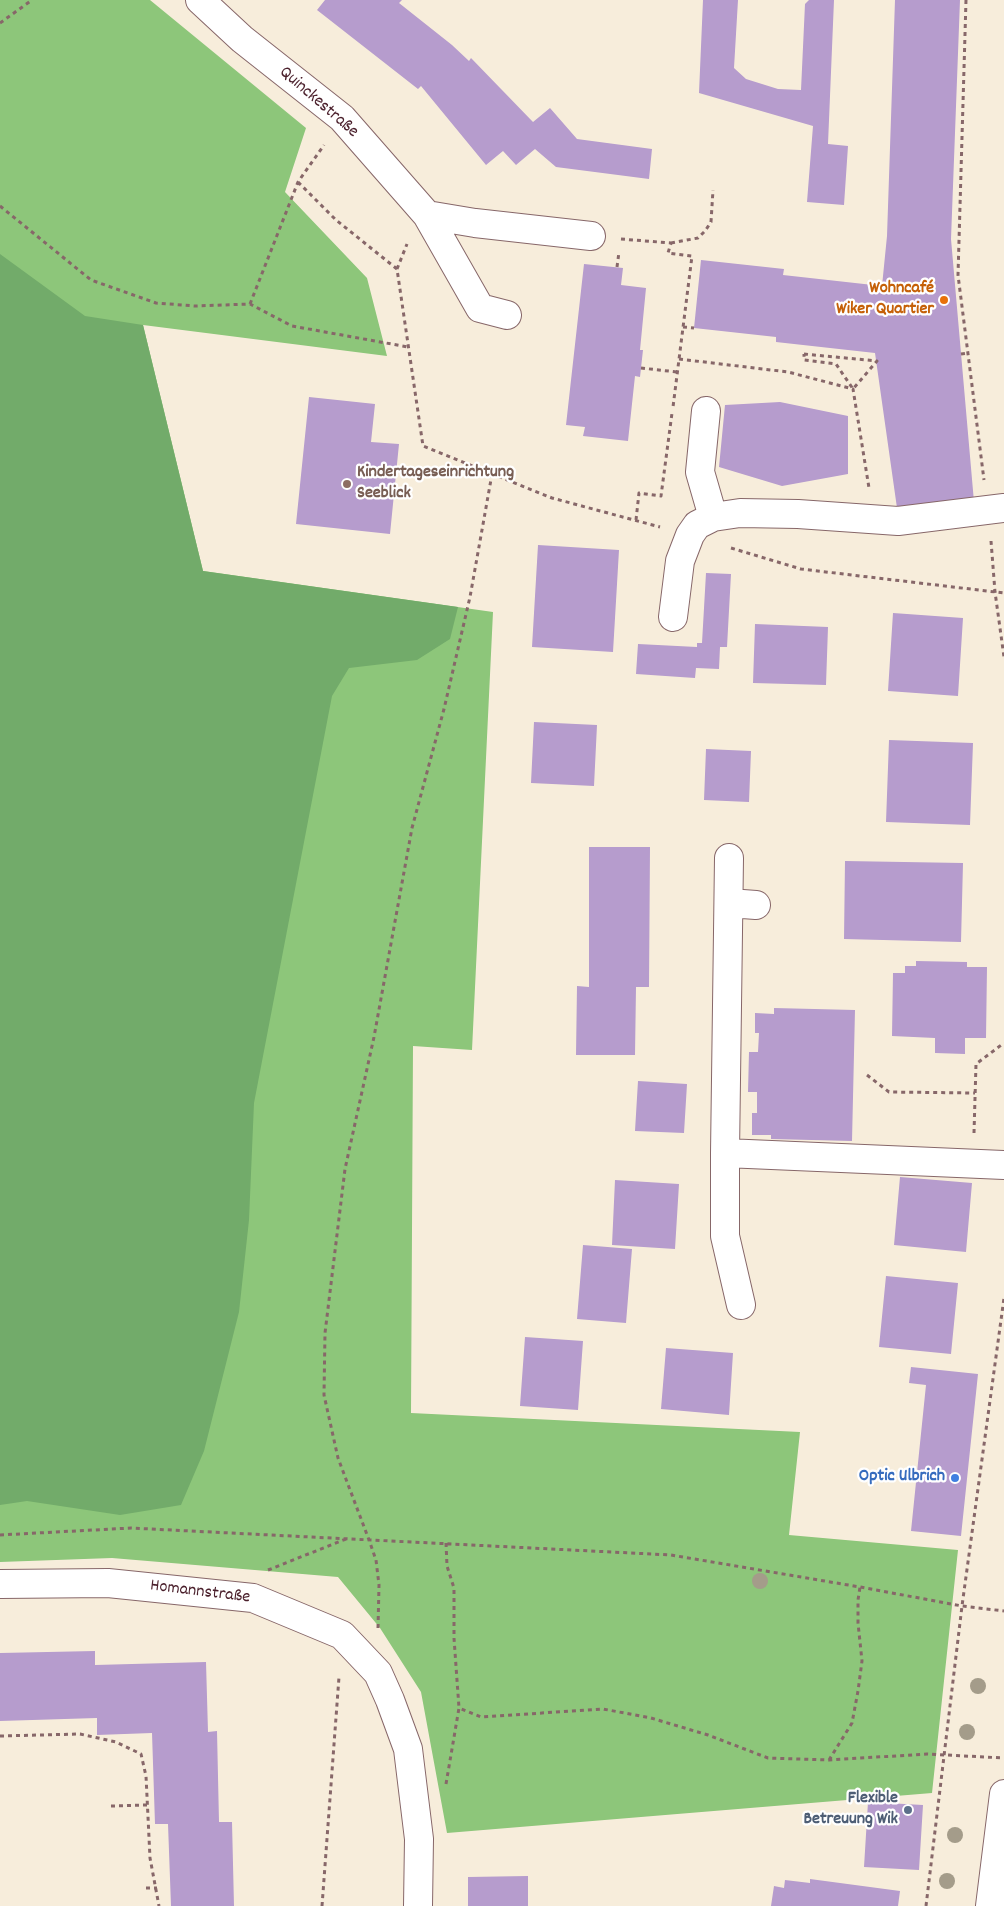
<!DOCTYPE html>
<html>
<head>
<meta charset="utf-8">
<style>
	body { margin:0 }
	canvas { display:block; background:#f7eddb }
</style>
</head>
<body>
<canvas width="1004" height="1906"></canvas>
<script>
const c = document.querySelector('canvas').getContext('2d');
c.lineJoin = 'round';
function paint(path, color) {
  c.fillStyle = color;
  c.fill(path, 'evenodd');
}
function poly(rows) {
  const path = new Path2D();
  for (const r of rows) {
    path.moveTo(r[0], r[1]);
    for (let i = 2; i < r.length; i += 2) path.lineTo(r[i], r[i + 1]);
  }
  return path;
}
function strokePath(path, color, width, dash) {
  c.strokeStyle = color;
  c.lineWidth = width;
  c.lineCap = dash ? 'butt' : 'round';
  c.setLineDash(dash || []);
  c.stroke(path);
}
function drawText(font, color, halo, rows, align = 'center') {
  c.font = font + ' Dekko,sans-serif';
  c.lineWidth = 4.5;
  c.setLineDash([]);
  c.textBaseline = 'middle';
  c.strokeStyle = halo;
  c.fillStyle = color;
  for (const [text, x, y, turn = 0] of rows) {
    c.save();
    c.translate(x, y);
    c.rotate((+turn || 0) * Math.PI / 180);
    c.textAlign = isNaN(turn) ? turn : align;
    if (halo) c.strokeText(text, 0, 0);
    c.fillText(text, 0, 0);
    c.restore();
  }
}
paint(poly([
	[0,0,150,0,306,128,285,192,367,278,387,356,143,325,203,571,493,612,472,1050,413,1046,411,1413,800,1432,789,1535,958,1550,932,1793,447,1833,421,1692,380,1628,338,1577,112,1558,0,1562]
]), '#8dc67a');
paint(poly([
	[0,254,85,316,143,325,203,571,458,607,450,639,417,660,349,668,332,696,254,1103,249,1220,239,1312,204,1451,181,1505,120,1515,27,1501,0,1505]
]), '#72ab6a');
paint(poly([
	[325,0,402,0,399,3,452,45,469,61,471,58,533,122,550,108,577,139,652,149,649,179,556,167,535,149,516,165,503,151,486,165,421,86,418,89,317,10],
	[703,0,738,0,734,68,746,79,778,89,801,90,805,4,809,0,834,0,828,144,848,146,844,205,807,202,813,126,699,93],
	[895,0,960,0,951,239,974,502,897,508,875,353,776,342,776,337,694,328,701,260,784,269,783,275,882,286,887,236],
	[584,264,623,268,621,285,646,288,640,350,643,350,640,377,635,376,628,441,583,436,585,427,566,425],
	[309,397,375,404,371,442,399,444,390,534,296,524],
	[780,402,848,416,848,474,782,486,719,467,725,405],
	[538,545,619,550,613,652,532,647],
	[706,573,731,574,727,647,720,647,719,669,696,668,695,678,636,674,638,644,697,647,697,643,702,643],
	[893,613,963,618,958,696,888,691],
	[755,624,828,627,826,685,753,683],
	[534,722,597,725,594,786,531,783],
	[889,740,973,743,970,825,886,822],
	[706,749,751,751,749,802,704,800],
	[589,847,650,847,649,987,636,987,635,1055,576,1055,577,986,589,987],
	[845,861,963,863,961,942,844,939],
	[916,961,967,962,967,967,987,967,986,1038,965,1038,965,1054,935,1053,935,1038,892,1036,893,973,905,973,905,966,916,966],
	[774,1008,855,1010,852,1141,771,1139,771,1135,752,1135,752,1113,757,1113,757,1092,748,1092,749,1052,758,1052,759,1033,755,1033,755,1013,774,1014],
	[638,1081,687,1084,684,1133,635,1131],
	[900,1177,972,1183,966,1252,894,1245],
	[615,1180,679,1184,675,1249,612,1245],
	[583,1245,632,1249,626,1323,577,1319],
	[886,1276,958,1283,951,1354,879,1347],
	[525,1337,583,1341,578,1410,520,1406],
	[666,1348,733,1353,729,1415,661,1409],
	[911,1367,978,1374,961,1536,911,1531,926,1385,909,1383],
	[95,1651,95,1665,206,1662,208,1732,217,1731,219,1822,232,1822,234,1906,171,1906,168,1824,155,1824,152,1733,97,1735,97,1718,0,1721,0,1653],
	[868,1802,923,1805,919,1870,864,1867],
	[528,1876,528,1906,468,1906,468,1877],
	[810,1879,900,1891,898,1906,771,1906,774,1886,784,1888,785,1880,810,1883]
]), '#b69ccd');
const minor = poly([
	[200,0,242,39,342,118,427,215,480,308,507,315],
	[427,215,475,223,591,236],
	[706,411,700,472,713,517],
	[673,617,680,561,690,535,697,525,713,517,740,513,798,514,898,521,1004,508],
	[729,903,756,905],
	[725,1153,729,858],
	[741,1305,725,1236,725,1153,1004,1165],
	[0,1584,108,1583,253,1598,342,1635,378,1673,390,1700,408,1749,419,1839,418,1906],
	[990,1906,1004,1794]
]);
strokePath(minor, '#876769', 30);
strokePath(poly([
	[966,0,958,275,984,480],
	[0,23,32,0],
	[298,182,336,220,397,269,423,446,552,498,660,527],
	[0,206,91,280,156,303,195,306,250,304,292,326,408,347],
	[621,239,671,243,668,253,692,256,673,407],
	[671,243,698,238,705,231,711,222,713,190],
	[617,267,619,252],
	[397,269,407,244],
	[250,304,298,182,324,145],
	[683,327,694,328],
	[804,354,877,361,853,389,836,364,804,360,804,354],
	[961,354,968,353],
	[679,359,788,372,853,389,869,488],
	[641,368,677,372],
	[636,520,639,493,661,496,672,413],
	[991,541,995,592,1004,657],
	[731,548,801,569,1004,593],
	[867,1075,889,1092,975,1093],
	[974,1133,976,1064,1004,1043],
	[0,1535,131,1528,671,1555,860,1587,962,1606,1004,1611],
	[446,1543,447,1566,454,1588,454,1638,459,1708],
	[268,1570,346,1539],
	[378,1628,379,1585,376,1560,369,1540,338,1458,324,1395,325,1333,345,1169,374,1037,412,828,444,709,470,597,492,474],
	[0,1736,80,1734,116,1742,141,1754,146,1776,150,1858,159,1906],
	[829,1760,852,1723,858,1691,862,1661,858,1623,858,1600,860,1587],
	[446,1784,459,1708,481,1717,603,1709,651,1718,708,1735,768,1758,829,1760,927,1754,1004,1758],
	[111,1806,147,1805],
	[146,1888,157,1888],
	[322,1906,339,1677],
	[926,1906,962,1606,1004,1298]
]), '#876769', 3, [4, 4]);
strokePath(minor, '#fff', 28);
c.fillStyle = '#a49c8a';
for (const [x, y] of [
	[760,1581],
	[978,1686],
	[967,1732],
	[955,1835],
	[947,1881]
]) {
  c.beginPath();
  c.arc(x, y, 8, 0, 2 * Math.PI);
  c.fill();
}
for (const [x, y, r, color] of [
	[944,300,5,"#e8710a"],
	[347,484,5,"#8d6e63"],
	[955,1478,5,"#3f7fe0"],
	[908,1810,5,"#5c6f8a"]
]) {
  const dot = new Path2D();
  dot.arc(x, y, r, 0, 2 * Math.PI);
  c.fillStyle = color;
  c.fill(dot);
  strokePath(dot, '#fff', 2);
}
drawText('18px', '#4a1f2b', '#fff', [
	["Quinckestraße",318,103,41],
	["Homannstraße",200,1593,7]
]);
drawText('bold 18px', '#c56008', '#fff', [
	["Wohncafé",934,290],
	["Wiker Quartier",934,311]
], 'right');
drawText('bold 18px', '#785e54', '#fff', [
	["Kindertageseinrichtung",357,474],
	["Seeblick",357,495]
], 'left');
drawText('bold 18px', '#366cbe', '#fff', [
	["Optic Ulbrich",945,1478]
], 'right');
drawText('bold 18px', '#4e5e75', '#fff', [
	["Flexible",898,1800],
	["Betreuung Wik",898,1821]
], 'right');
</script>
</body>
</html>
